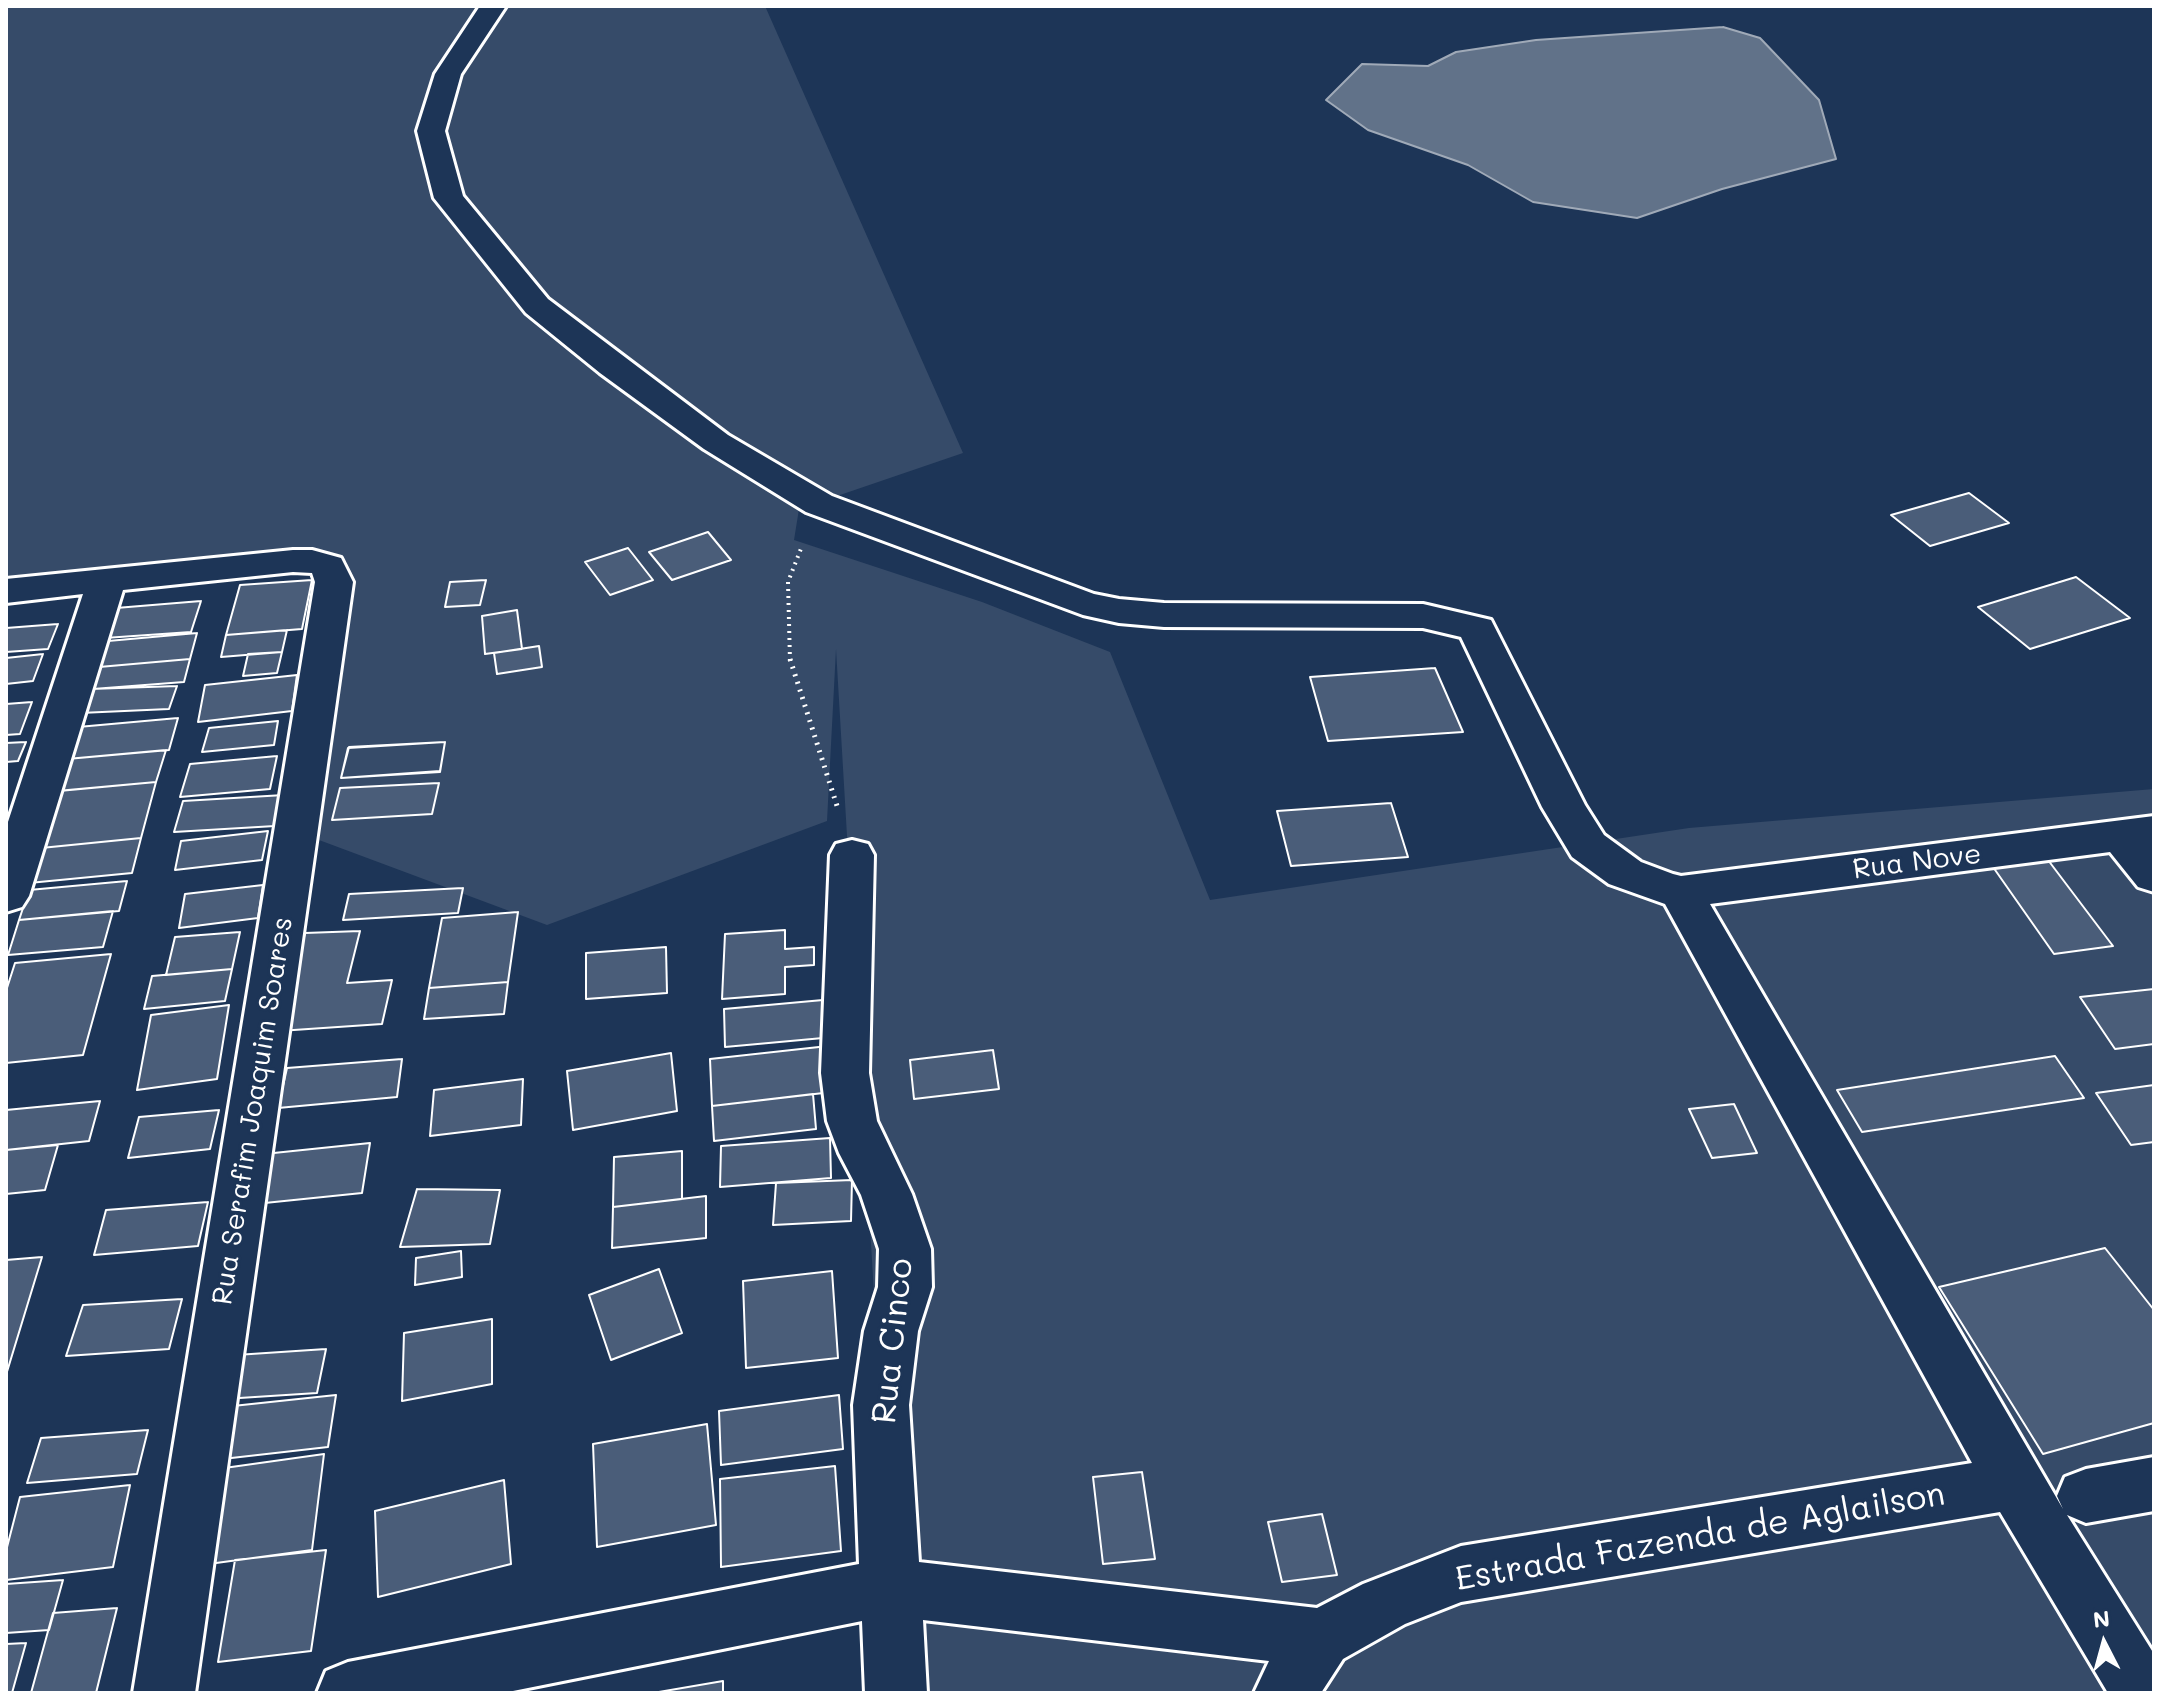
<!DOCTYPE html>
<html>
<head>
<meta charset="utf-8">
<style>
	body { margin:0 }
	#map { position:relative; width:2160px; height:1699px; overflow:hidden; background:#1d3557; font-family:Mali,sans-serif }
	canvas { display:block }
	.frame { position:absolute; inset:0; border:8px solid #fff; pointer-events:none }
	.north { position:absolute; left:2064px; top:1603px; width:80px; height:80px; -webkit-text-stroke:6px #1d3557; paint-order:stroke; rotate:354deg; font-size:22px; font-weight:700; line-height:32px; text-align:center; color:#fff }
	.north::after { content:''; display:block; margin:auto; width:28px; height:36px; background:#fff; clip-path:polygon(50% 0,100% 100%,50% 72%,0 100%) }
</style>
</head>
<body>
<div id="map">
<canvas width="2160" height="1699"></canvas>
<div class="frame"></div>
<div class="north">N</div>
</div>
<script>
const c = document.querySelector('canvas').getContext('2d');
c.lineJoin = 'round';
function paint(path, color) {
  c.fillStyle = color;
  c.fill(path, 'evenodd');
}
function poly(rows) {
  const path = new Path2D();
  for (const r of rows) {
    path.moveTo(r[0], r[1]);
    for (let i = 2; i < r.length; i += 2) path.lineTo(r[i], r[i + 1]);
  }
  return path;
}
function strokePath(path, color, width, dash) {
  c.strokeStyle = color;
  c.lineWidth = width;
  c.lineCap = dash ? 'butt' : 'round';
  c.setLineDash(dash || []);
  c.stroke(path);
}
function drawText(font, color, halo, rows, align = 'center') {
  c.font = font + ' Mali,sans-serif';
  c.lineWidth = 6;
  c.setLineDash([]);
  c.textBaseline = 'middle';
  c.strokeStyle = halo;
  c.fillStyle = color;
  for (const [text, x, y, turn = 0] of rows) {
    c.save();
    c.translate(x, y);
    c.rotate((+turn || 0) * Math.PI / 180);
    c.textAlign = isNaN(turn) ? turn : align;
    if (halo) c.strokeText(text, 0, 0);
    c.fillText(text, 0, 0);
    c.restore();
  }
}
paint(poly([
	[6,6,765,6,963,453,799,509,794,540,982,602,1110,652,1210,900,1689,828,2154,789,2154,1693,908,1693,884,1464,836,649,827,821,547,925,319,840,347,562,316,550,6,581]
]), '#364b69');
const water = poly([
	[1723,27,1760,38,1819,100,1836,159,1722,189,1637,218,1533,202,1468,165,1368,130,1326,100,1362,64,1428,66,1456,52,1536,40,1723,27]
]);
paint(water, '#617289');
strokePath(water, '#a0aab8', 2);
const building = poly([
	[1969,493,2009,523,1930,546,1891,515,1969,493],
	[708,532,731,560,672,580,649,552,708,532],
	[628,548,653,580,610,595,585,562,628,548],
	[2076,577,2130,618,2030,649,1978,607,2076,577],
	[312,580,302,629,226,635,240,585,312,580],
	[486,580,480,605,445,607,450,582,486,580],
	[201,601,191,632,105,638,116,608,201,601],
	[517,610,522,649,485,654,482,616,517,610],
	[58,624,48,649,6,652,6,628,58,624],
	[287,630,282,652,221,657,226,635,287,630],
	[197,633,190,659,99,667,108,641,197,633],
	[539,646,542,667,497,674,494,653,539,646],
	[282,652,277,673,243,676,248,654,282,652],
	[43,654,33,681,6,684,6,658,43,654],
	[190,659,184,682,93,689,99,667,190,659],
	[1435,668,1463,732,1328,741,1310,677,1435,668],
	[297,675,292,711,198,722,205,685,297,675],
	[177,686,169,709,80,713,90,689,177,686],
	[32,702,20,734,6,735,6,704,32,702],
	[178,718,169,750,67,759,78,727,178,718],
	[278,721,274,745,202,752,209,728,278,721],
	[26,742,18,761,6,762,6,743,26,742],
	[445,742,440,772,341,778,348,748,445,742],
	[445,742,440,771,341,778,349,747,445,742],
	[166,750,156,782,57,791,67,759,166,750],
	[277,756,270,789,180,797,190,764,277,756],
	[156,782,141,838,41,848,59,791,156,782],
	[439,783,432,814,332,820,340,788,439,783],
	[284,795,275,826,174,832,183,801,284,795],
	[1391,803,1408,857,1291,866,1277,811,1391,803],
	[268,831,262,860,175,870,181,841,268,831],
	[141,838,132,873,29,883,41,848,141,838],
	[2048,860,2113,946,2054,954,1993,867,2048,860],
	[127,881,119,911,19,920,29,890,127,881],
	[263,885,258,918,179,928,185,894,263,885],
	[463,888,458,913,343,920,349,894,463,888],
	[113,911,103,947,8,955,19,920,113,911],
	[518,912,508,982,429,988,442,918,518,912],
	[785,930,785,949,814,947,814,965,785,967,785,994,722,999,725,934,785,930],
	[360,931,347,983,392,980,382,1024,279,1031,305,933,360,931],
	[240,932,232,969,166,975,175,937,240,932],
	[666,947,667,993,586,999,586,953,666,947],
	[111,954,83,1055,6,1063,6,991,15,963,111,954],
	[232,969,225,1001,144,1009,152,976,232,969],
	[508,982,504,1014,424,1019,429,988,508,982],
	[2154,989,2154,1044,2115,1049,2080,997,2154,989],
	[823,1000,823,1038,725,1047,724,1009,823,1000],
	[229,1005,217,1079,137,1090,151,1015,229,1005],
	[828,1046,832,1092,712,1106,710,1059,828,1046],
	[993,1050,999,1089,914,1099,910,1060,993,1050],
	[671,1053,677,1111,573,1130,567,1071,671,1053],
	[2055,1056,2084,1098,1862,1132,1837,1090,2055,1056],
	[402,1059,397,1097,278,1108,287,1068,402,1059],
	[523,1079,521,1125,430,1136,434,1090,523,1079],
	[2154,1085,2154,1142,2131,1145,2096,1093,2154,1085],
	[813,1094,816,1129,714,1141,712,1106,813,1094],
	[100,1101,89,1141,6,1150,6,1110,100,1101],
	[1734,1104,1757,1153,1712,1158,1689,1109,1734,1104],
	[219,1110,210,1149,128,1158,139,1117,219,1110],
	[830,1138,831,1178,720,1187,721,1146,830,1138],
	[370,1143,362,1193,255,1204,264,1154,370,1143],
	[58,1145,45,1190,6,1194,6,1150,58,1145],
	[682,1151,682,1199,613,1207,614,1157,682,1151],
	[852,1180,851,1221,773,1225,776,1183,852,1180],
	[417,1189,500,1190,490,1244,400,1247,417,1189],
	[706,1196,706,1238,612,1248,613,1207,706,1196],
	[208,1202,198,1246,94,1255,106,1210,208,1202],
	[2105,1248,2154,1310,2154,1423,2043,1454,1939,1287,2105,1248],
	[461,1251,462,1277,415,1285,416,1258,461,1251],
	[42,1257,6,1375,6,1260,42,1257],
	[659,1269,682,1333,611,1360,589,1295,659,1269],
	[832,1271,838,1358,746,1368,743,1281,832,1271],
	[182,1299,169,1349,66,1356,83,1305,182,1299],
	[492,1319,492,1384,402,1401,404,1333,492,1319],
	[326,1349,317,1393,224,1399,236,1355,326,1349],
	[336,1395,328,1447,205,1461,214,1408,336,1395],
	[839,1395,843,1449,721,1465,719,1411,839,1395],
	[707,1424,716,1525,597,1547,593,1444,707,1424],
	[148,1430,137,1474,27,1483,41,1438,148,1430],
	[324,1454,312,1550,194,1566,210,1470,324,1454],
	[835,1466,841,1551,721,1567,720,1479,835,1466],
	[1142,1472,1155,1559,1103,1564,1093,1477,1142,1472],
	[504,1480,511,1564,378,1597,375,1511,504,1480],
	[130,1485,113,1567,6,1580,6,1551,20,1497,130,1485],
	[1322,1514,1337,1575,1282,1582,1268,1522,1322,1514],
	[326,1550,311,1651,218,1662,235,1560,326,1550],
	[63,1580,49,1630,6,1633,6,1584,63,1580],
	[117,1608,96,1693,31,1693,53,1613,117,1608],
	[26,1643,12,1693,6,1693,6,1644,26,1643],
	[723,1681,723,1693,653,1693,723,1681]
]);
paint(building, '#4a5d79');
strokePath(building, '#fff', 2);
const street = poly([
	[480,6,506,6,461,74,445,131,463,196,548,299,728,435,832,496,1094,594,1119,599,1164,603,1423,604,1491,620,1585,805,1604,835,1641,862,1673,874,1681,876,2154,816,2154,892,2138,887,2110,852,1710,904,2063,1509,2057,1496,2065,1477,2086,1469,2154,1457,2154,1511,2086,1523,2067,1515,2154,1654,2154,1693,2108,1693,2000,1512,1461,1602,1405,1624,1343,1659,1321,1693,1254,1693,1269,1661,923,1620,927,1693,865,1693,862,1621,503,1693,317,1693,326,1671,348,1662,859,1564,853,1405,864,1331,878,1287,879,1249,861,1195,839,1153,827,1121,821,1073,830,855,836,844,852,840,868,844,874,855,869,1073,877,1121,912,1194,931,1249,932,1287,918,1331,909,1405,919,1562,1317,1608,1363,1584,1461,1546,1972,1463,1665,904,1609,884,1572,857,1542,807,1461,637,1423,628,1164,627,1119,623,1083,615,806,512,704,449,600,373,526,313,434,198,417,131,435,74,480,6],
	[293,550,312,550,341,558,353,582,195,1693,133,1693,315,582,312,573,293,572,123,590,29,896,22,907,6,912,6,828,83,594,6,603,6,579,293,550]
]);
strokePath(street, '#fff', 6);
strokePath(poly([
	[790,661,788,582,802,546]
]), '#fff', 4, [2, 5]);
strokePath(poly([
	[790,659,838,809]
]), '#fff', 5, [2, 6]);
paint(street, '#1d3557');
drawText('28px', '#fff', '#1d3557', [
	["Rua Nove",1917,862,-7],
	["Rua Serafim Joaquim Soares",253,1111,-81]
]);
drawText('34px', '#fff', '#1d3557', [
	["Rua Cinco",893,1341,-84],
	["Estrada Fazenda de Aglailson",1700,1537,-10]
]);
</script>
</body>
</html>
